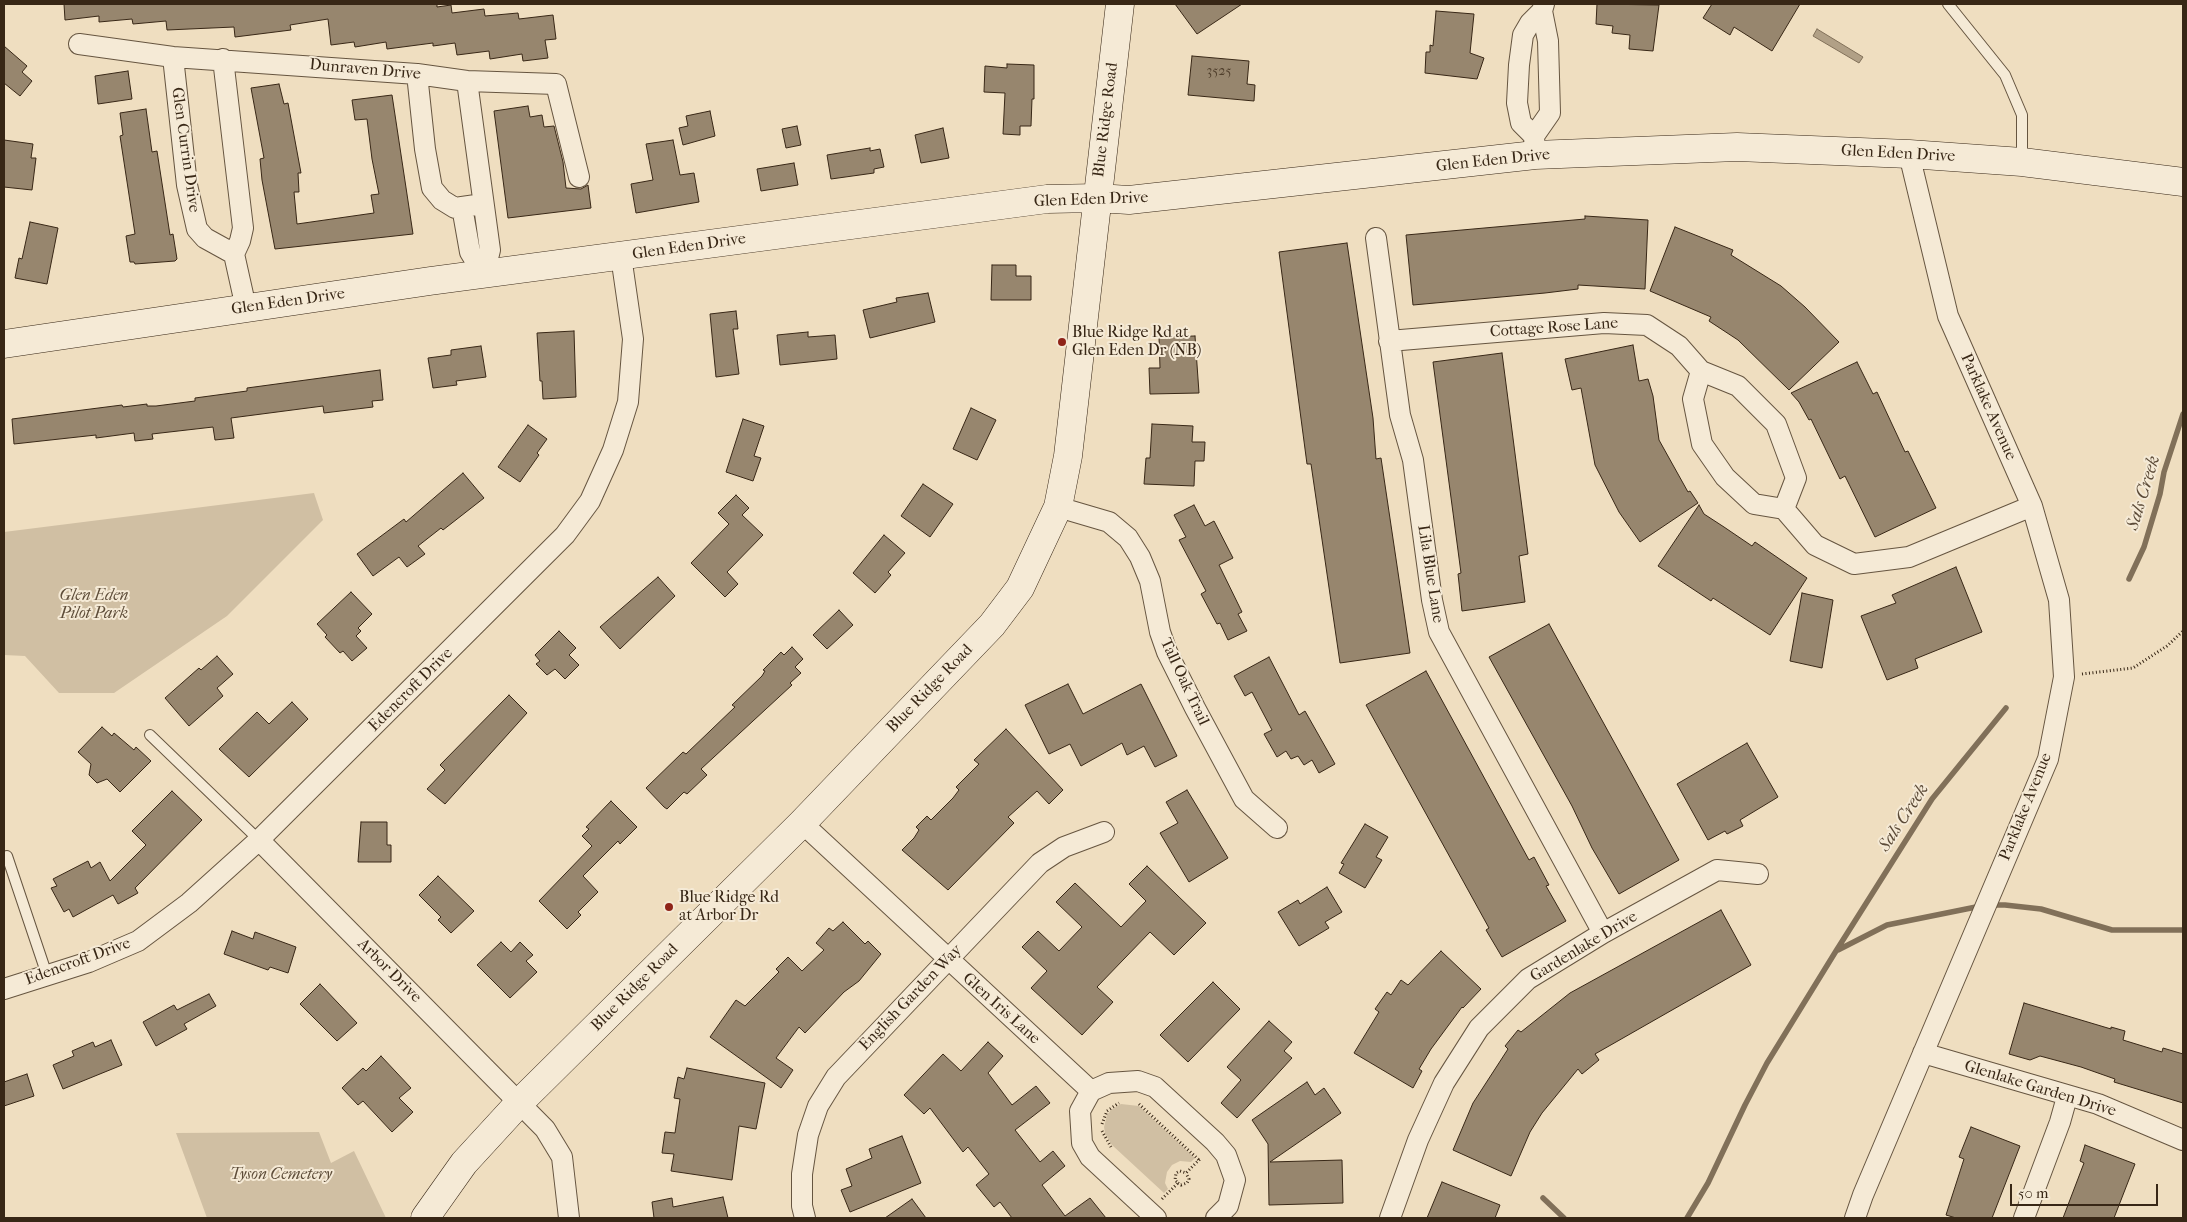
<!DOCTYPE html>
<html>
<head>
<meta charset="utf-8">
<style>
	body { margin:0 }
	#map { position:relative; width:2187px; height:1222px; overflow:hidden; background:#efdec0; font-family:"IM FELL French Canon",serif }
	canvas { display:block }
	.frame { position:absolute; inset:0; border:5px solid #382716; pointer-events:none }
	.scale { position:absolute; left:2010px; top:1184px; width:148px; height:22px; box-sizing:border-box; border:2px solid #382716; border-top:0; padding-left:6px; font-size:15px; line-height:18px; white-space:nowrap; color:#382716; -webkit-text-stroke:4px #f5ead6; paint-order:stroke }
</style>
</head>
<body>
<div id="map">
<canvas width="2187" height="1222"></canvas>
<div class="frame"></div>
<div class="scale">50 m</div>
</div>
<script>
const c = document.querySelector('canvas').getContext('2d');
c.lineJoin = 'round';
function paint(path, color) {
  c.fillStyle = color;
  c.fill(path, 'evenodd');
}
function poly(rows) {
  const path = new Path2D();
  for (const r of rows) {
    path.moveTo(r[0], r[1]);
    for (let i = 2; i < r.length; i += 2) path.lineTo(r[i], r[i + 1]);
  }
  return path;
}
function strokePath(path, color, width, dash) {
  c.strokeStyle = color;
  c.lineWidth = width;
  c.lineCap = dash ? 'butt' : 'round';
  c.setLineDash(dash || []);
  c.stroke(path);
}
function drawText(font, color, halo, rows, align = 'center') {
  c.font = font + ' "IM FELL French Canon",serif';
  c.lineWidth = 4;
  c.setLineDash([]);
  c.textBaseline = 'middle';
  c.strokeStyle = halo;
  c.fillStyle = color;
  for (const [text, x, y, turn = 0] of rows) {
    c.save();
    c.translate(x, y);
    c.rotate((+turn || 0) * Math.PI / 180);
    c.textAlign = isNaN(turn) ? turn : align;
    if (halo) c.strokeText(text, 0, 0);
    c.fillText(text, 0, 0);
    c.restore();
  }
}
paint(poly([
	[314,493,323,520,227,616,114,693,59,693,25,656,4,655,4,532],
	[1121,1104,1139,1106,1195,1158,1191,1162,1180,1161,1172,1165,1167,1172,1165,1183,1168,1189,1164,1193,1112,1145,1105,1133,1104,1127,1107,1115,1111,1110],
	[319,1132,331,1163,354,1151,386,1218,207,1218,176,1133]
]), '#d0bfa3');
const water = poly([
	[1817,29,1863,57,1859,63,1813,36,1817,29]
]);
paint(water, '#b1a086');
strokePath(water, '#817059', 1);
strokePath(poly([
	[2129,579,2144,547,2160,494,2164,472,2183,414],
	[1990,905,2005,905,2041,909,2112,930,2183,930],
	[1838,950,1887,925,1981,906],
	[1543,1198,1564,1218],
	[1687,1218,1708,1183,1745,1105,1767,1063,1836,951,1932,799,2006,708]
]), '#817059', 5.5);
const building = poly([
	[64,4,437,4,437,7,451,5,452,13,484,9,485,16,518,13,519,19,553,15,556,39,545,40,548,58,523,61,522,54,490,59,489,51,457,55,455,43,433,46,433,43,387,49,386,42,355,47,354,42,331,45,328,19,290,25,291,30,235,37,234,27,167,30,166,21,133,24,132,19,99,22,99,16,65,20,64,4],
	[1175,4,1242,4,1197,34,1175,4],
	[1597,4,1659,5,1653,51,1629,49,1630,35,1612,33,1613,26,1596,24,1597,4],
	[1712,4,1800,4,1772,51,1734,27,1730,35,1703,18,1712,4],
	[1436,11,1474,14,1470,53,1484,58,1477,79,1425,73,1426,52,1430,52,1430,45,1433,46,1436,11],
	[4,46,27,66,22,72,32,81,20,96,4,83,4,46],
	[1192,56,1249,61,1247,84,1255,85,1254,101,1188,95,1192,56],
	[1007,64,1034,65,1034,99,1032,99,1031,126,1020,126,1020,135,1003,134,1005,93,984,92,985,66,1007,68,1007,64],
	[128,71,132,99,98,104,95,76,128,71],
	[279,84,284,104,288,103,301,173,298,173,299,192,294,192,297,224,374,213,371,195,379,194,372,159,367,119,355,120,352,100,392,95,413,234,275,249,262,180,260,159,264,158,251,88,279,84],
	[528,106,530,117,542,115,544,127,554,126,563,162,566,188,581,189,588,185,591,208,508,218,494,111,528,106],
	[146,109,152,152,157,151,170,235,173,234,177,259,175,261,135,264,134,262,130,262,126,236,135,234,120,136,123,135,120,113,146,109],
	[710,111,715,136,683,145,679,128,688,126,686,116,710,111],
	[797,126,801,145,786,148,782,129,797,126],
	[943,128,949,158,921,163,915,135,943,128],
	[4,140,33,144,31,158,36,158,32,190,4,187,4,140],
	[673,140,680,175,694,173,699,202,636,213,631,184,653,180,646,144,673,140],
	[870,148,870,151,880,149,884,167,874,169,874,173,831,179,827,155,870,148],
	[794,163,798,185,761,191,757,169,794,163],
	[1585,216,1648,220,1645,289,1578,285,1578,289,1545,293,1413,305,1406,235,1585,219,1585,216],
	[30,222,58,228,47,284,15,278,19,258,22,259,30,222],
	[1675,227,1733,250,1731,255,1781,286,1805,307,1839,342,1789,390,1738,340,1709,321,1711,317,1650,291,1675,227],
	[1347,243,1373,418,1376,459,1381,458,1410,653,1340,663,1311,464,1307,464,1279,252,1347,243],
	[992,265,1016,265,1016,276,1031,276,1031,300,991,300,992,265],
	[928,293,935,322,870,338,863,310,897,302,896,298,928,293],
	[736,311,738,329,733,329,739,374,716,377,710,314,736,311],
	[574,331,576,397,543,399,542,381,540,381,537,333,574,331],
	[808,332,808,337,835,335,837,359,780,365,777,335,808,332],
	[1195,336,1199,393,1150,394,1149,368,1160,368,1159,337,1195,336],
	[1633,345,1639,381,1648,379,1653,396,1659,440,1688,492,1690,491,1698,503,1640,542,1619,512,1595,465,1581,388,1572,390,1565,359,1633,345],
	[481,346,486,377,456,381,457,385,433,388,428,358,451,355,451,350,481,346],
	[1502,353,1528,554,1519,556,1525,602,1462,611,1458,574,1461,573,1433,362,1502,353],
	[1857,362,1873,394,1877,392,1905,452,1908,451,1936,508,1875,537,1845,476,1840,479,1811,419,1809,420,1799,402,1791,393,1857,362],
	[380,370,383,400,372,401,373,407,324,413,323,406,231,418,234,438,215,440,213,427,152,434,153,439,135,441,134,433,96,438,96,435,14,444,12,419,122,405,123,407,147,404,147,406,156,406,195,401,195,398,247,391,247,388,380,370],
	[971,408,996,420,977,460,953,449,971,408],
	[743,419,764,426,754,456,761,458,753,481,726,472,743,419],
	[1152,424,1193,426,1192,442,1205,442,1204,461,1195,461,1194,486,1144,484,1146,458,1150,458,1152,424],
	[528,425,547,439,537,453,539,455,520,482,498,467,528,425],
	[463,473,484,498,443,530,441,528,418,546,425,554,407,567,399,557,373,576,357,554,404,519,406,522,463,473],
	[923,484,953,504,930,537,901,516,923,484],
	[736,495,749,508,742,515,763,535,727,572,738,584,725,597,691,563,729,524,718,513,736,495],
	[1194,505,1205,526,1214,521,1233,558,1219,565,1242,612,1238,614,1247,631,1228,640,1220,623,1217,624,1201,594,1206,591,1179,540,1186,537,1174,515,1194,505],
	[1699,505,1704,514,1724,527,1752,546,1755,542,1807,578,1770,635,1713,598,1711,601,1658,566,1699,505],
	[884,535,905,553,888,572,891,575,875,593,853,573,884,535],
	[1956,567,1982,632,1915,659,1918,668,1887,680,1861,616,1896,603,1892,595,1956,567],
	[658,577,675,596,620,649,600,627,658,577],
	[351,592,372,614,358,628,361,631,356,636,367,648,352,661,343,651,340,653,325,637,327,635,317,624,351,592],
	[1802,593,1833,600,1822,668,1790,661,1802,593],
	[839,610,853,625,827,649,813,635,839,610],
	[1549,624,1679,860,1619,894,1592,848,1572,806,1489,657,1549,624],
	[559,631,576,648,569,655,579,665,565,679,555,669,547,675,536,664,540,661,535,655,559,631],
	[792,647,803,659,795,667,801,673,790,683,792,685,701,769,707,775,687,794,684,792,667,809,664,807,646,788,683,752,686,754,735,707,732,705,762,676,765,671,763,670,781,652,784,655,792,647],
	[217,656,233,674,217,688,223,696,189,726,165,698,199,668,201,670,217,656],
	[1269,657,1299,715,1305,711,1335,764,1319,773,1312,760,1304,765,1298,756,1291,759,1286,751,1277,757,1264,734,1272,730,1252,692,1245,696,1234,676,1269,657],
	[1426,671,1529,860,1534,857,1549,885,1546,886,1566,921,1502,957,1486,930,1489,928,1366,705,1426,671],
	[1068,684,1083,714,1141,684,1177,756,1155,767,1144,746,1127,755,1122,743,1081,766,1070,744,1049,754,1025,705,1068,684],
	[509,695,527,713,445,804,427,789,445,770,440,765,509,695],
	[292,702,308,719,249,777,219,749,257,712,269,724,292,702],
	[102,727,112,736,114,733,134,750,136,747,151,761,120,792,107,779,97,783,89,775,91,764,78,752,102,727],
	[1006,729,1063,790,1049,804,1037,791,1008,817,1014,823,948,890,902,850,914,838,919,830,916,827,927,816,931,820,953,798,959,790,956,787,979,764,974,760,1006,729],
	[1747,743,1778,797,1740,820,1743,826,1727,834,1725,831,1708,840,1677,784,1747,743],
	[1187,790,1228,858,1189,882,1160,833,1178,823,1166,802,1187,790],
	[172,791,202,820,135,888,138,893,118,904,113,895,73,917,69,909,64,912,51,888,57,886,53,879,88,861,91,868,100,862,110,881,146,845,132,831,172,791],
	[611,801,637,827,620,844,618,841,583,876,598,892,578,912,581,915,567,929,539,901,592,846,582,836,589,829,586,827,611,801],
	[361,822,387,822,387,845,391,845,391,862,358,862,361,822],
	[1365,824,1388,837,1376,857,1382,860,1365,888,1339,873,1344,864,1341,863,1365,824],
	[1147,866,1206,923,1174,955,1150,932,1097,987,1113,1002,1082,1035,1031,988,1047,971,1022,947,1038,931,1059,951,1082,927,1056,902,1075,883,1121,927,1146,901,1129,884,1147,866],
	[438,876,474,911,451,933,438,920,441,917,419,895,438,876],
	[1327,887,1342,912,1325,922,1329,928,1299,946,1278,912,1298,900,1300,904,1327,887],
	[1721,910,1751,965,1595,1054,1599,1060,1582,1074,1578,1069,1542,1113,1530,1132,1511,1176,1453,1150,1473,1103,1508,1049,1505,1046,1518,1030,1521,1032,1570,993,1721,910],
	[843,922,865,944,868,941,881,954,859,981,844,992,805,1033,799,1027,776,1058,793,1070,781,1088,710,1037,736,1000,745,1006,779,972,776,969,788,957,802,971,824,950,816,943,829,928,833,931,843,922],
	[232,931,253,939,255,932,296,947,288,973,270,967,268,970,224,954,232,931],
	[501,942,511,952,520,942,533,955,526,961,537,972,510,998,477,965,501,942],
	[1441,951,1481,989,1463,1008,1462,1007,1431,1049,1419,1069,1422,1071,1413,1088,1354,1053,1379,1012,1375,1009,1387,992,1391,995,1401,980,1408,985,1441,951],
	[1213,982,1240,1009,1188,1062,1160,1035,1213,982],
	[320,984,357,1023,337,1041,300,1004,320,984],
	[209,994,216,1006,184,1024,187,1029,156,1046,143,1022,174,1005,177,1010,209,994],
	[2024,1003,2111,1029,2111,1027,2125,1031,2123,1040,2162,1052,2163,1048,2183,1054,2183,1103,2114,1082,2115,1079,2081,1067,2040,1056,2030,1060,2009,1054,2024,1003],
	[1269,1021,1292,1042,1284,1051,1292,1058,1237,1118,1221,1103,1241,1080,1227,1067,1269,1021],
	[111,1040,122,1065,63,1089,53,1065,74,1056,72,1051,93,1042,95,1047,111,1040],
	[988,1042,1003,1056,988,1073,1012,1105,1036,1086,1050,1103,1015,1130,1040,1162,1053,1151,1065,1166,1042,1185,1065,1216,1090,1198,1106,1218,1012,1218,1000,1202,994,1207,976,1185,989,1174,968,1147,963,1152,930,1108,924,1114,904,1095,943,1054,961,1071,988,1042],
	[381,1056,411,1088,399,1098,413,1112,392,1132,363,1101,358,1105,342,1088,363,1068,366,1071,381,1056],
	[687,1068,765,1083,756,1129,739,1126,732,1180,671,1171,674,1154,662,1153,665,1132,675,1133,680,1099,674,1098,678,1077,684,1079,687,1068],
	[27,1074,34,1096,4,1106,4,1082,27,1074],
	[1307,1082,1315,1095,1324,1088,1341,1113,1270,1162,1342,1160,1343,1203,1269,1205,1268,1144,1252,1120,1307,1082],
	[1971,1127,2020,1146,1992,1218,1956,1218,1946,1215,1964,1159,1959,1157,1971,1127],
	[902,1136,921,1183,850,1212,841,1190,852,1186,846,1169,872,1158,869,1149,902,1136],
	[2085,1145,2135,1164,2114,1218,2063,1218,2084,1163,2080,1161,2085,1145],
	[1442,1182,1500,1205,1495,1218,1427,1218,1442,1182],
	[723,1197,728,1218,654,1218,652,1202,672,1198,673,1207,723,1197],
	[912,1199,926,1218,885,1218,912,1199]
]);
paint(building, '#97866e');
strokePath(building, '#382716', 1);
const service = poly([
	[1948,4,2005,75,2022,115,2022,161],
	[150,735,259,840],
	[7,856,47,975]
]);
const minor = poly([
	[79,44,173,57,417,74,467,81,556,84,579,177],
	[173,57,187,185,197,229,205,238,234,254],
	[223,59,243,228,240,241,234,254,246,308],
	[417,74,425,149,432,188,442,200,455,208,483,204],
	[467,81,490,250,484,275],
	[1534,136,1550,113,1548,41,1542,11,1544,4],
	[1535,155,1534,136,1521,123,1517,103,1519,65,1523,35,1530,23,1542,11],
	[462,207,470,252,484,275],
	[1376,238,1400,415,1413,460,1432,600,1439,632,1603,933],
	[1389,341,1604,323,1647,325,1679,346,1701,371],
	[1058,507,1109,522,1128,538,1140,557,1150,581,1160,632,1167,652,1195,708,1244,799,1277,828],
	[1784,509,1796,478,1776,424,1738,386,1701,371,1693,399,1702,444,1725,477,1754,504,1784,509,1815,545,1854,564,1909,557,2032,506],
	[802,823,1091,1091],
	[259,840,545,1129,562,1157,569,1218],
	[4,989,89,962,138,941,189,903,259,840,565,535,590,501,613,450,628,402,633,339,621,256],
	[1923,1053,2098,1104,2183,1140],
	[805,1218,802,1206,802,1174,808,1135,818,1106,836,1077,1040,863,1064,847,1104,832],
	[1156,1218,1090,1157,1082,1143,1080,1111,1091,1091,1109,1083,1138,1081,1155,1087,1215,1142,1226,1155,1235,1180,1228,1206,1216,1218],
	[1390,1218,1418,1140,1444,1083,1479,1028,1528,979,1603,933,1717,870,1758,874],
	[1855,1218,1863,1195,2048,759,2064,677,2059,600,2032,506,1948,316,1909,154],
	[2024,1218,2060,1122,2067,1097]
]);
const secondary = poly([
	[4,344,430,281,1047,199,1097,198,1129,200,1535,155,1737,147,1909,154,2022,162,2183,182],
	[425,1218,464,1163,520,1102,802,823,992,625,1020,588,1058,507,1068,456,1120,4]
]);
strokePath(service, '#665540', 12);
strokePath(minor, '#665540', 22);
strokePath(secondary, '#382716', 29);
strokePath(poly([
	[2082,674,2133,668,2167,646,2183,631],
	[1139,1104,1199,1160],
	[1102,1124,1107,1111,1119,1103],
	[1102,1131,1111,1147],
	[1178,1183,1181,1185,1187,1183,1189,1179,1186,1173],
	[1162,1199,1178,1183,1175,1180,1176,1173,1180,1171,1186,1173,1200,1159]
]), '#382716', 3, [1, 2.5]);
strokePath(service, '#f5ead6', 10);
strokePath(minor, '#f5ead6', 20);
strokePath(secondary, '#f5ead6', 28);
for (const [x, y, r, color] of [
	[1062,342,5,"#8f2418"],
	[669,907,5,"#8f2418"]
]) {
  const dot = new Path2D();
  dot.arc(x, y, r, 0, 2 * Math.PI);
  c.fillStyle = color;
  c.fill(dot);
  strokePath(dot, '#f5ead6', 2);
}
drawText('14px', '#503f2c', null, [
	["3525",1219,72]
]);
drawText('16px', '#382716', '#f5ead6', [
	["Dunraven Drive",365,70,5],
	["Blue Ridge Road",1106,120,-83],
	["Glen Currin Drive",185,150,82],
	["Glen Eden Drive",1898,154,3],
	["Glen Eden Drive",1493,161,-6],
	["Glen Eden Drive",1091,200,-2],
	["Glen Eden Drive",689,247,-8],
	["Glen Eden Drive",288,302,-8],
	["Cottage Rose Lane",1554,328,-4],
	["Parklake Avenue",1988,407,66],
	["Lila Blue Lane",1430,574,81],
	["Tall Oak Trail",1184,682,65],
	["Blue Ridge Road",930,689,-46],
	["Edencroft Drive",411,690,-45],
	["Parklake Avenue",2026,807,-68],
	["Gardenlake Drive",1584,947,-31],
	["Edencroft Drive",78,962,-20],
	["Arbor Drive",389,971,45],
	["Blue Ridge Road",635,988,-45],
	["English Garden Way",911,998,-46],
	["Glen Iris Lane",1001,1009,42],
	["Glenlake Garden Drive",2040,1089,17]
]);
drawText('16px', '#382716', '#f5ead6', [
	["Blue Ridge Rd at",1072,333],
	["Glen Eden Dr (NB)",1072,351],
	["Blue Ridge Rd",679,898],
	["at Arbor Dr",679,916]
], 'left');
drawText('italic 16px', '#5e4d39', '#f5ead6', [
	["Glen Eden",94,596],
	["Pilot Park",94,614],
	["Tyson Cemetery",281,1175]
]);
drawText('italic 18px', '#5c4b38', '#f5ead6', [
	["Sals Creek",2144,493,-73],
	["Sals Creek",1904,818,-57]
]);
</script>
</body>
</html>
